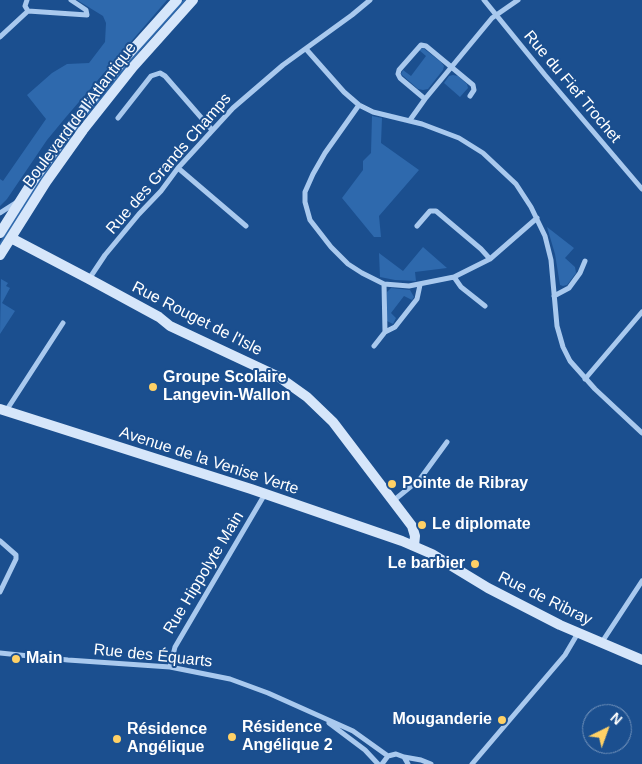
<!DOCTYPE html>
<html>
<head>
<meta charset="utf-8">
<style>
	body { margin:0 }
	#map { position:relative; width:642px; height:764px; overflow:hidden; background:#1b4f8f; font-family:Helvetica,sans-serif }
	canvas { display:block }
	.north { position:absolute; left:582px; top:704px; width:50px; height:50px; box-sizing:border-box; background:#1b4f8f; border:1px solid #7695bc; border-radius:50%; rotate:42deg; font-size:14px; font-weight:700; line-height:20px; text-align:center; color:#fff }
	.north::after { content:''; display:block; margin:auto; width:18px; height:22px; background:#ffd166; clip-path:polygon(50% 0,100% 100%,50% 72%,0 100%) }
</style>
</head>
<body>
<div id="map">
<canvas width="642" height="764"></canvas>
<div class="north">N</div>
</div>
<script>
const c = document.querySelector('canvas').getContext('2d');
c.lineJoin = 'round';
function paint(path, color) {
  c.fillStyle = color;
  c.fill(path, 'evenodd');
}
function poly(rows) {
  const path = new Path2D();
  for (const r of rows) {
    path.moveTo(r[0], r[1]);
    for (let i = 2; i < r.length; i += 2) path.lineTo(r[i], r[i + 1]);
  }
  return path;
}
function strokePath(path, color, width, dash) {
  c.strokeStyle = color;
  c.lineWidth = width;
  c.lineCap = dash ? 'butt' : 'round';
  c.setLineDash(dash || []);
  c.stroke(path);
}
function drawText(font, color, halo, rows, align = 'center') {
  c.font = font + ' Helvetica,sans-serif';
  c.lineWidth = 4;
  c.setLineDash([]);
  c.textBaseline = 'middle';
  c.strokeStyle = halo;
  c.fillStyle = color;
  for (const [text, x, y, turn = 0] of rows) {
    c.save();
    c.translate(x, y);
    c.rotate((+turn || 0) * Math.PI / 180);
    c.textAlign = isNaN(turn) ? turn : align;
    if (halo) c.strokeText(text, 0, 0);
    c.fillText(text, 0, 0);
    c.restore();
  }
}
paint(poly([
	[77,0,167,0,66,117,47,140,7,199,0,206,0,179,3,181,46,119,27,95,52,73,67,64,89,63,105,42,106,23,103,16],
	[183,0,186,0,139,52,88,115,50,167,0,246,0,242,38,181,96,100,145,42],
	[423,48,441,62,444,66,443,70,428,89,423,90,418,89,401,74,403,70,411,76,426,56,419,50],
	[453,75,458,76,467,84,468,88,460,97,444,83,449,76],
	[372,116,382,118,381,143,419,170,379,216,381,237,374,237,342,198,363,170,363,161,371,153],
	[547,227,574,248,565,258,575,267,576,273,567,285,563,286,560,285,555,254],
	[423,247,447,268,415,272,416,281,395,280,380,277,379,253,403,271],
	[1,279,8,283,6,286,10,288,2,303,15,311,0,334],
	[391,288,410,290,414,297,412,300,404,296,391,313,396,318,393,324,387,321,387,292]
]), '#2e69ad');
strokePath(poly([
	[27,0,25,6,28,11],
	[484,0,545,75,642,189],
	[0,37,28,11,87,15,86,10,71,0],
	[306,49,344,92,359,105,373,112,422,124,459,138,483,153,516,184,531,207,545,236,551,260,557,326,563,347,570,361,595,389,642,433],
	[425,99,400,78,398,74,399,70,421,45,426,46,473,85,474,90,470,96],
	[359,105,325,153,313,174,305,192,305,202,310,220,331,247,348,264,362,273,384,284,409,286,454,277,490,259,537,218],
	[118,118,151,76,160,73,165,76,212,130],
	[410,120,425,99,492,18,518,0],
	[178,168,246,226],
	[0,213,17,202],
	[417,226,430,211,436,211,481,249,490,259],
	[454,277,461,287,485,306],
	[89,279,105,255,139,214,161,191,178,168,233,108,283,65,352,15,370,0],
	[384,284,385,332],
	[554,296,569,288,580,273,585,261],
	[374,346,385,332,395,327,417,299,420,285],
	[585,379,642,312],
	[6,411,63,323],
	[393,501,420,479,447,442],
	[0,541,16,555,16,559,0,592],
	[602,642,642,581],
	[0,653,68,660,170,667,230,679,268,693,353,731,388,756],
	[170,667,175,647,265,494],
	[329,723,365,750,378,764],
	[404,757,421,760,431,764],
	[382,764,388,756,396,754,404,757,408,764],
	[472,764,565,655,578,633]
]), '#a9c9ee', 5);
strokePath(poly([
	[0,233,36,176,84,109,125,58,177,0],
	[11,238,89,279,159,317,170,326,279,377,307,397,333,422,412,526,415,536,414,546],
	[0,255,46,182,83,130,133,67,193,0],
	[0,409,251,489,402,541,432,554,488,588,560,625,642,660]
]), '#d6e6fa', 10);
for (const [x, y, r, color] of [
	[153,387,5,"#ffd166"],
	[392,484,5,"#ffd166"],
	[422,525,5,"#ffd166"],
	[475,564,5,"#ffd166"],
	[16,659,5,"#ffd166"],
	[502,720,5,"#ffd166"],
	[232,737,5,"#ffd166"],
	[117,739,5,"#ffd166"]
]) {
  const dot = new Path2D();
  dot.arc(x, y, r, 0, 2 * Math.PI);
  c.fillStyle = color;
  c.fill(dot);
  strokePath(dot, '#1b4f8f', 2);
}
drawText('16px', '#fff', '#1b4f8f', [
	["Rue du Fief Trochet",572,87,50],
	["Boulevard de l'Atlantique",80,115,-53],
	["Rue des Grands Champs",169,164,-49],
	["Rue Rouget de l'Isle",197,319,27],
	["Avenue de la Venise Verte",209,461,18],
	["Rue Hippolyte Main",204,573,-59],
	["Rue de Ribray",545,599,26],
	["Rue des Équarts",153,656,6]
]);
drawText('bold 16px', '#fff', '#1b4f8f', [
	["Groupe Scolaire",163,378],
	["Langevin-Wallon",163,396],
	["Pointe de Ribray",402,484],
	["Le diplomate",432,525],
	["Le barbier",465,564,"right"],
	["Main",26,659],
	["Mouganderie",492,720,"right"],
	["Résidence",242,728],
	["Angélique 2",242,746],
	["Résidence",127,730],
	["Angélique",127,748]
], 'left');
</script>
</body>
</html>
